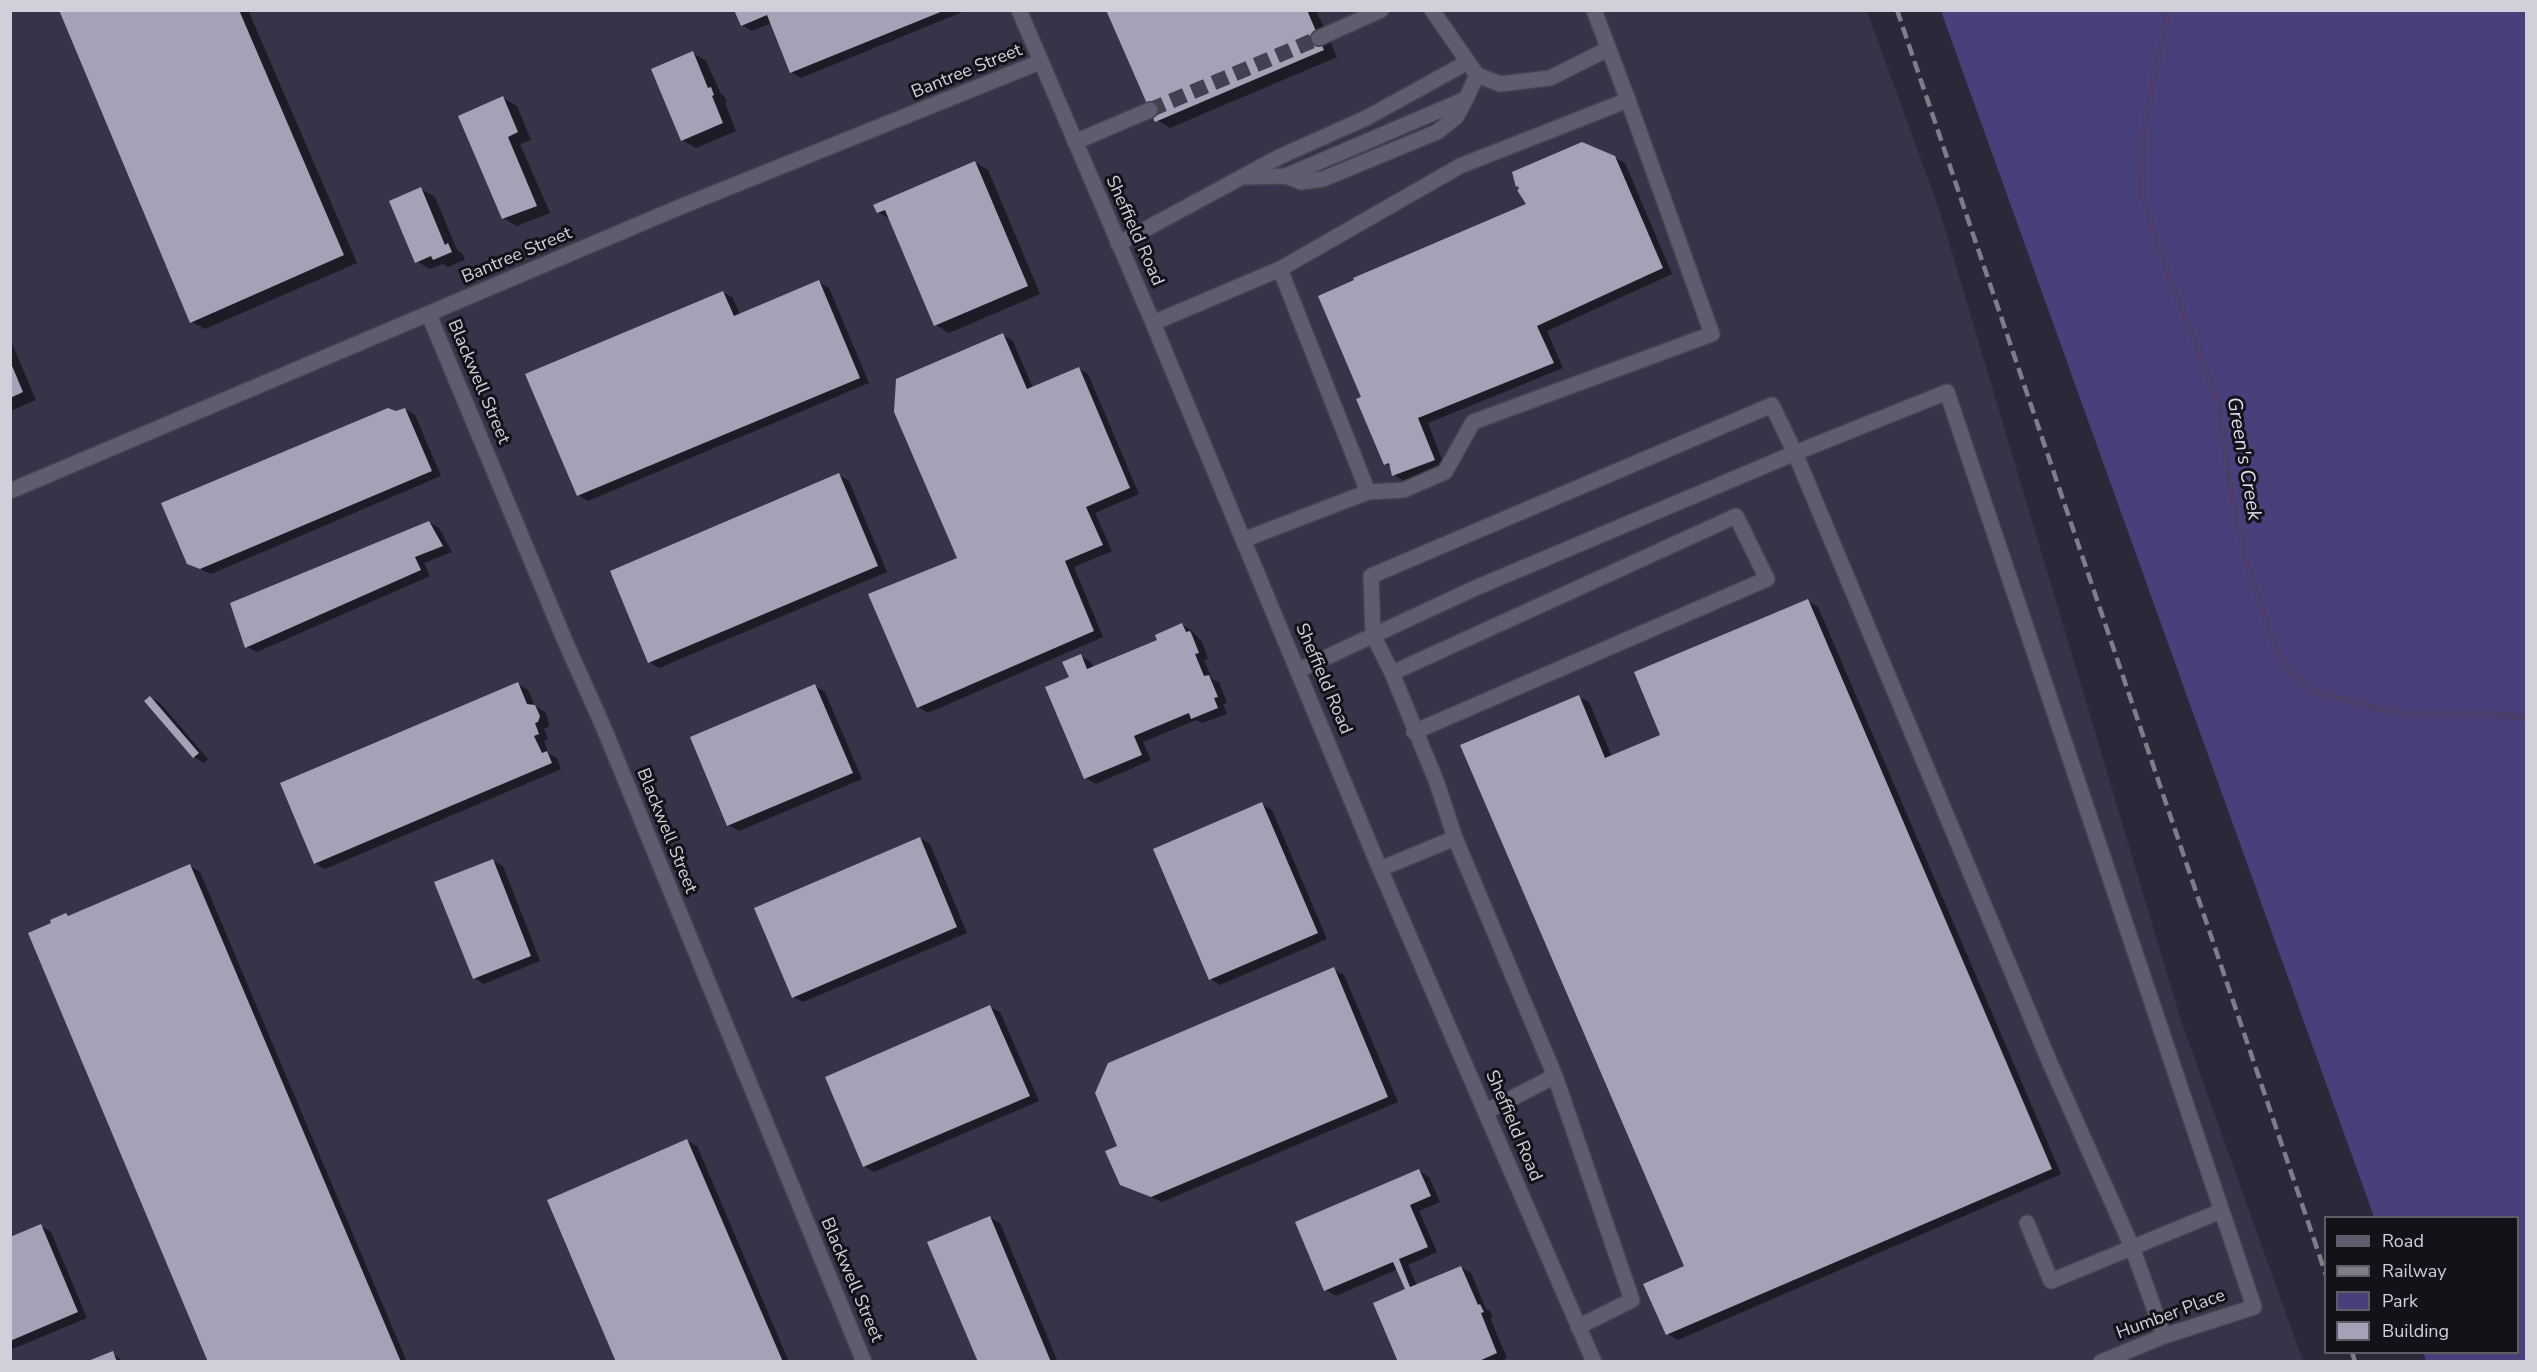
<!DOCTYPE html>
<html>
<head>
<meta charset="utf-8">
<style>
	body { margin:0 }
	#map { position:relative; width:2537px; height:1372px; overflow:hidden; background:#2a2839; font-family:"Nunito Sans",sans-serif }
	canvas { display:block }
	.frame { position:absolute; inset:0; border:12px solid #d0d0da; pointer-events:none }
	.legend { position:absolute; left:2324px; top:1216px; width:195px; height:138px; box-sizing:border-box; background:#131219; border:2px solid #5f5e66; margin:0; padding:8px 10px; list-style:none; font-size:18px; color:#d0d0da }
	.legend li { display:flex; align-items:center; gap:12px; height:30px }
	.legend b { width:30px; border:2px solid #5f5e66 }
</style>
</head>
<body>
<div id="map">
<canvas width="2537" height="1372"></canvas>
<div class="frame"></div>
<ul class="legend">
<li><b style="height:8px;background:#5e5d6f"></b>Road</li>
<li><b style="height:8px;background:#7e7d8a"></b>Railway</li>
<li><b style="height:16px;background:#493f7a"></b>Park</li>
<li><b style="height:16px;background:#a3a2b6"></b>Building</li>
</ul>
</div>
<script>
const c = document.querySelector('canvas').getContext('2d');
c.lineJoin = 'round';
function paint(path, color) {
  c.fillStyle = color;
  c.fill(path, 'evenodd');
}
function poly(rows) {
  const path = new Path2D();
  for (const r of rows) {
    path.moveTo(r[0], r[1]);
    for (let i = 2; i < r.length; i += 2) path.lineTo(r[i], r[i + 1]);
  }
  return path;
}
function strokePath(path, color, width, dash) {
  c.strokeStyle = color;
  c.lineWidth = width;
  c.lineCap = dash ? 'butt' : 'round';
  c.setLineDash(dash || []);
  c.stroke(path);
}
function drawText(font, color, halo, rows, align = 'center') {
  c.font = font + ' "Nunito Sans",sans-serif';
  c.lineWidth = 6;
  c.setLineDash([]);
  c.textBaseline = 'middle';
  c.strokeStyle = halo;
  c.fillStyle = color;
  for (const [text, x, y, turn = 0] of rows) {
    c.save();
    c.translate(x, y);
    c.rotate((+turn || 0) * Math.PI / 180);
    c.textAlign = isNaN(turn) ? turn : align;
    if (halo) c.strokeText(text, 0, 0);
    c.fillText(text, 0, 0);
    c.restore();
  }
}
paint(poly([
	[10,11,1867,11,1939,209,2181,1020,2303,1361,11,1361]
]), '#353448');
paint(poly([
	[1941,11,2526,11,2526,1361,2426,1361,2423,1353,2518,1352,2518,1218,2374,1217]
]), '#493f7a');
paint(poly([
	[61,10,248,10,357,263,205,329,192,322],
	[736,10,962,10,962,12,801,78,791,72,771,23,752,31,742,25],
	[1108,10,1316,10,1337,57,1170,128,1157,120],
	[693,53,706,61,721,94,724,96,727,102,725,103,736,131,696,148,682,140],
	[503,98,517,106,531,140,520,144,550,213,517,226,503,218],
	[1614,157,1625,163,1672,274,1547,331,1563,368,1428,423,1444,465,1404,481,1394,475,1392,467,1385,464,1363,398,1528,205,1520,188,1517,186],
	[975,162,988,170,1040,294,949,333,936,325,891,220,878,212],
	[421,189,435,197,457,250,462,253,465,260,448,267,443,264,430,269,416,261],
	[819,282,829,288,869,383,588,501,578,495,723,292,733,298,740,315],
	[1003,335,1013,341,1033,388,1078,368,1088,374,1139,494,1095,513,1112,551,1074,567,1103,637,928,713,918,707,959,558],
	[10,339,36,400,10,411],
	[405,409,415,415,441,476,211,574,188,563,396,413],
	[839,475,849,481,887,572,659,668,649,662],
	[429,522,439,528,452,552,424,563,430,576,257,652,247,647],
	[1808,601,1818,607,2061,1174,1678,1340,1668,1334,1686,1267,1579,697,1589,702,1612,757,1662,736],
	[1181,624,1191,630,1202,642,1208,659,1204,660,1212,679,1219,682,1227,703,1223,704,1227,714,1202,723,1196,720,1143,742,1151,760,1096,784,1086,778,1071,678,1081,656,1091,662,1094,668,1159,640],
	[518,684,528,690,535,706,545,712,549,723,548,727,544,729,548,739,544,741,549,754,557,758,561,769,325,869,315,863],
	[815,686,825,692,862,779,739,831,728,825],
	[150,697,160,703,208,759,204,763,194,757,146,701],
	[1262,804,1272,810,1327,939,1220,985,1210,979],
	[920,838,930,844,967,933,803,1002,793,997],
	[493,861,503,866,540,961,484,984,474,978],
	[190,866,200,872,407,1362,210,1362,52,924,66,914,70,917],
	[1333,969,1344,975,1398,1102,1162,1202,1121,1184,1119,1146],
	[990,1007,1000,1012,1039,1101,874,1172,864,1166],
	[687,1141,697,1146,789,1362,618,1362],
	[1419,1171,1429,1177,1440,1202,1419,1211,1437,1252,1408,1265,1417,1286,1461,1267,1471,1273,1486,1309,1490,1311,1493,1317,1490,1318,1507,1358,1499,1362,1399,1362,1407,1290,1398,1269,1336,1296,1326,1290],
	[989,1217,1000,1223,1058,1362,980,1362],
	[41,1226,51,1232,87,1318,10,1350,10,1239],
	[112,1353,124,1362,92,1362]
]), '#0007');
strokePath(poly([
	[2165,10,2166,20,2144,128,2142,196,2163,261,2219,403,2228,476,2246,560,2276,649,2290,671,2312,691,2403,714,2496,714,2526,718]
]), '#4c3e6b', 6);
paint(poly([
	[59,10,239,10,344,255,190,323],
	[734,10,943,10,943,11,790,73,767,15,741,26],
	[1106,10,1307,10,1324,50,1155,122],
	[693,51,708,88,711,87,714,95,712,96,723,123,681,141,651,69],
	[503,96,518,132,508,137,537,206,502,219,458,116],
	[1582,142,1615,156,1663,268,1537,326,1554,363,1418,418,1435,460,1392,476,1389,463,1384,465,1356,399,1361,397,1318,296,1354,280,1353,278,1526,204,1517,190,1519,189,1518,186,1516,187,1512,172],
	[975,161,1028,286,934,326,885,210,877,213,873,205],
	[421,187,445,245,448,243,452,252,433,260,431,256,415,263,389,201],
	[819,280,860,378,577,496,525,374,723,291,734,316],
	[1003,333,1027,389,1079,367,1130,488,1086,507,1103,545,1065,561,1094,631,917,708,868,594,957,558,894,412,896,379],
	[10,361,23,392,10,398],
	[388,408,396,411,405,408,432,471,200,569,187,564,161,503],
	[839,473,878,566,648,663,610,571],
	[429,521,443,546,415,557,421,570,245,648,230,603],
	[1808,599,2052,1169,1666,1335,1643,1284,1684,1266,1460,745,1579,695,1605,758,1660,735,1634,672],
	[1182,623,1186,632,1190,631,1192,635,1199,653,1195,654,1204,676,1209,675,1211,680,1218,697,1214,698,1218,708,1191,719,1189,713,1134,736,1142,755,1084,779,1045,687,1069,677,1062,662,1081,654,1087,669,1157,640,1155,635],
	[518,682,527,704,535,705,540,716,538,722,535,723,539,734,534,736,542,753,547,751,552,763,314,864,280,783],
	[815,684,853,773,727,826,690,737],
	[150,696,199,753,193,758,144,701],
	[1262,802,1318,933,1209,980,1153,849],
	[920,837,957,927,792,998,754,908],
	[493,859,531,956,473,979,434,882],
	[190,864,401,1362,208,1362,28,933,51,923,50,920,66,913,68,916],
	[1334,967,1388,1097,1151,1197,1120,1185,1105,1151,1117,1146,1095,1093,1108,1063],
	[990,1005,1030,1096,863,1167,825,1077],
	[687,1139,783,1362,616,1362,547,1200],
	[1419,1169,1431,1196,1410,1205,1428,1247,1399,1259,1410,1287,1461,1266,1478,1305,1480,1304,1484,1312,1481,1313,1497,1353,1477,1362,1398,1362,1373,1303,1405,1289,1393,1262,1324,1291,1295,1222],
	[990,1216,1051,1362,978,1362,927,1242],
	[41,1224,78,1312,10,1341,10,1237],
	[113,1351,117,1362,88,1362,88,1361]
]), '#a3a2b6');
strokePath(poly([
	[1150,110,1319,38]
]), '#434151', 15, [15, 8]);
const minor = poly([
	[1019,10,1153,323,1380,869,1594,1362],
	[1432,10,1477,75,1500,84,1550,78,1608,49],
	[1594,10,1628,100],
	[1319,38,1381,10],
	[1075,142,1150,110],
	[1286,176,1301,182,1323,179,1437,132,1456,117,1466,99],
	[1246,177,1286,176,1466,99,1477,75],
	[1118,244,1279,157,1366,118,1468,62],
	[429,315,565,641,603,726,864,1362],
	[1153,323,1280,269,1460,166,1628,100,1712,334,1473,422,1445,472,1404,490,1368,492],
	[10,491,680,207,1040,62],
	[1243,540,1368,492,1280,269],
	[1299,670,1473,589,1795,453,1947,392,2254,1307,2164,1336,2101,1362],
	[1392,673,1736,516,1767,579,1414,732],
	[1455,838,1555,1076,1485,1112],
	[1380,869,1455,838,1437,783,1392,673,1373,635,1371,576,1772,405,1795,453,2050,1063,2132,1247,2164,1336],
	[1555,1076,1632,1300,1578,1327],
	[2027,1223,2051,1281,2221,1211]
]);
strokePath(minor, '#444350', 18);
strokePath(minor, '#5e5d6f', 15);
strokePath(poly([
	[1897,10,2326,1275],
	[2352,1352,2355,1362]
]), '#7e7d8a', 4.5, [12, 6]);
drawText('18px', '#d0d0da', '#131219', [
	["Bantree Street",967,72,-22],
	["Sheffield Road",1134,231,66],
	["Bantree Street",517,256,-23],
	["Blackwell Street",478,382,67],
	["Sheffield Road",1323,679,67],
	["Blackwell Street",666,831,68],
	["Sheffield Road",1513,1126,67],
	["Blackwell Street",851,1280,67],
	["Humber Place",2171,1315,-20]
]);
drawText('italic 20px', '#dddcf0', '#131219', [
	["Green's Creek",2243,459,80]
]);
</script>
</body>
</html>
